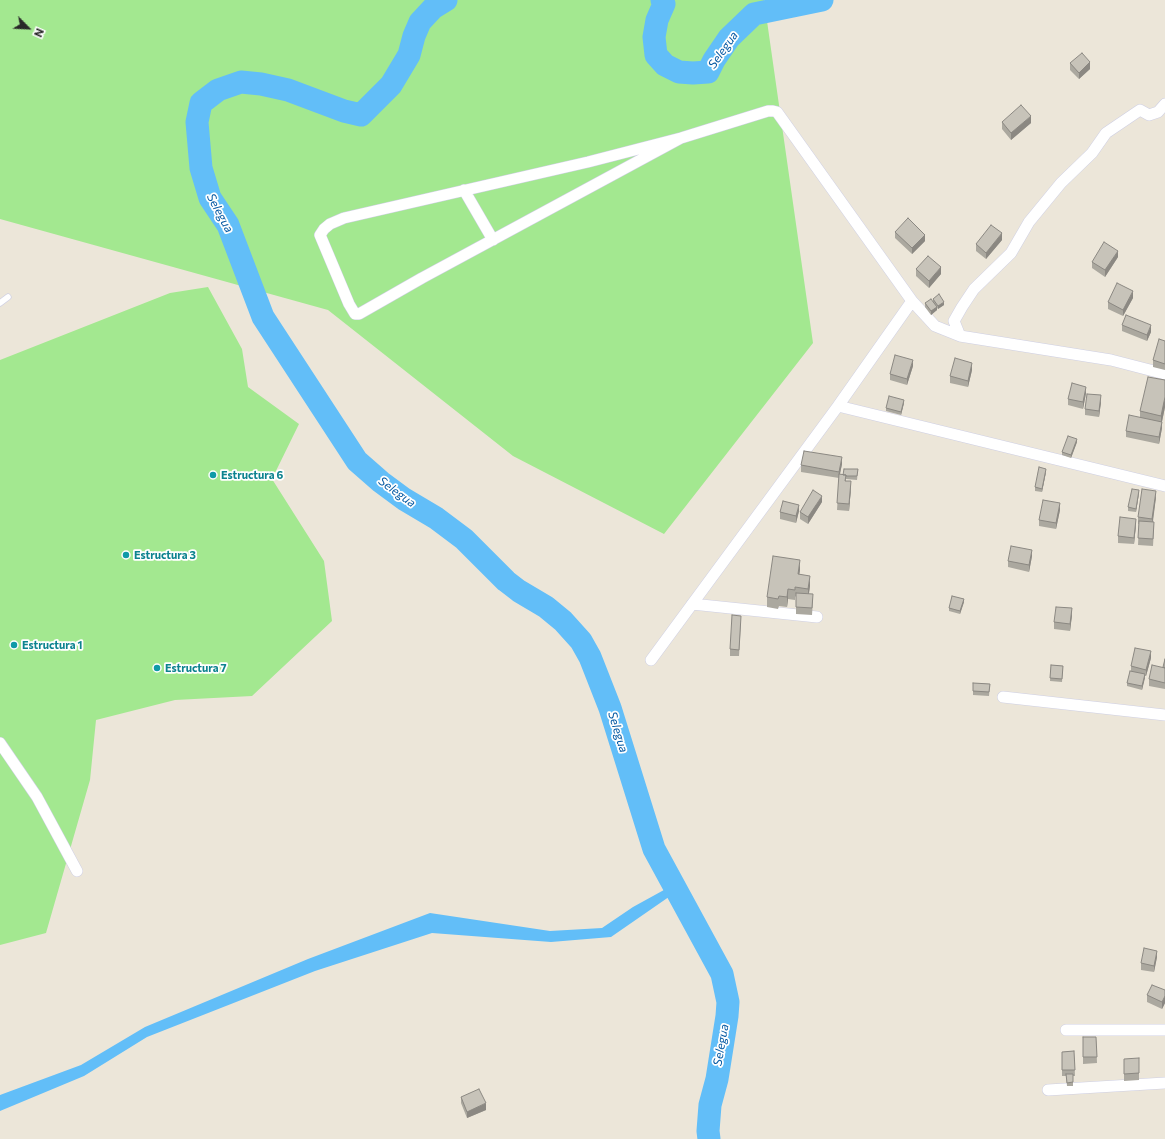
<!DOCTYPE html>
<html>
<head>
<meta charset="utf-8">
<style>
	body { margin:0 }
	#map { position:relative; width:1165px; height:1139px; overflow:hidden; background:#ece6d9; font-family:Commissioner,sans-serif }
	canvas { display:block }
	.north { position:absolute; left:8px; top:8px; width:40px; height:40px; -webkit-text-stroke:3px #fff; paint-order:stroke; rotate:114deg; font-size:11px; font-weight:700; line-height:16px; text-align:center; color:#282828 }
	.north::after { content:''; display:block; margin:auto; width:14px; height:18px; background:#282828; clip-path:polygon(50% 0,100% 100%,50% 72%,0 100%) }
</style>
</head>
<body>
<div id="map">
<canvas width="1165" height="1139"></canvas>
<div class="north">N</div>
</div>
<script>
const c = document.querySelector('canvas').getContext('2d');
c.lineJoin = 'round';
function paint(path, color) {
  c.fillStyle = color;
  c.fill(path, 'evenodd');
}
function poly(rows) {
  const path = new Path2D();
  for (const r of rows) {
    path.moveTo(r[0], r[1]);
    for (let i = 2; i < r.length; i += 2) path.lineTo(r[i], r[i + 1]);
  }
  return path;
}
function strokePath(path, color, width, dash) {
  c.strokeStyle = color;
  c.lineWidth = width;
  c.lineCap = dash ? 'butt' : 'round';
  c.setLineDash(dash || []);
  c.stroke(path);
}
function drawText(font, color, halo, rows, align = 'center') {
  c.font = font + ' Commissioner,sans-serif';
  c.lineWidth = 3.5;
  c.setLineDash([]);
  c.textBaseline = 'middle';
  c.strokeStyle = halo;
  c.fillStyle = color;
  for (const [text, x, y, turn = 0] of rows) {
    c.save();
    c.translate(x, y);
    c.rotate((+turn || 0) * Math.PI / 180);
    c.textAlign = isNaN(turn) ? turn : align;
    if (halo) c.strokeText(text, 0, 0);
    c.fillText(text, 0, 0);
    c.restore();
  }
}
paint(poly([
	[0,0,764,0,813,343,664,534,513,456,328,310,0,219],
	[208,287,242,349,248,387,299,424,272,479,324,561,332,621,252,696,175,700,96,720,90,780,46,933,0,945,0,360,170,293]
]), '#a3e890');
paint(poly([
	[673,885,676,892,611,937,551,942,432,933,315,971,147,1037,84,1076,0,1111,0,1095,81,1065,145,1027,308,959,430,913,550,931,602,928,633,907]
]), '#62bef8');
strokePath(poly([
	[446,0,433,8,420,22,414,36,409,55,391,85,361,115,344,111,288,90,261,84,241,82,218,90,201,103,197,122,201,168,210,198,228,225,263,317,357,461,381,482,404,499,436,518,464,539,506,581,519,591,546,607,563,621,581,641,590,657,610,708,654,849,722,974,728,1002,727,1016,717,1079,710,1105,708,1131,709,1139],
	[662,0,664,4,657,20,654,37,656,55,665,65,679,72,693,73,708,72,714,60,729,38,754,14,822,0]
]), '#62bef8', 23);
const lane = poly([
	[0,303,8,297]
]);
const street = poly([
	[681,138,422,278,359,314,355,314,349,304,320,235,324,229,330,224,344,218,588,162,681,138,768,111,773,111,777,112,912,301,838,406],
	[464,190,493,240],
	[912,301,935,326,960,336,1111,360,1165,374],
	[960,336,954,321,962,307,974,289,1011,253,1029,222,1061,183,1092,153,1106,133,1140,110,1149,115,1158,112,1165,104],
	[692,604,817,617],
	[651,660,838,406,1165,486],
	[1003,697,1165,715],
	[0,743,37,797,77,871],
	[1066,1030,1165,1030],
	[1048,1090,1165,1083]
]);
strokePath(lane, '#cecfe3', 7);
strokePath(street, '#cecfe3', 12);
strokePath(lane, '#fff', 5.5);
strokePath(street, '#fff', 11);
paint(poly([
	[1070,63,1090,69,1079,79,1070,70],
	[1002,122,1031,123,1011,140,1002,129],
	[895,232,925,241,912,254,895,238],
	[1002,240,986,259,976,251,976,244],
	[1118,257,1105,277,1092,268,1092,262],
	[916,269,941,274,929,288,916,276],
	[1133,298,1123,316,1108,309,1108,302],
	[933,299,944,305,938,309,937,308,937,310,931,315,925,307,925,303,933,301],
	[1122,325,1151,332,1147,341,1122,331],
	[1165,341,1165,370,1153,367,1153,360],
	[913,366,907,385,890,380,890,374],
	[972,370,968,387,950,383,950,376],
	[1165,380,1165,407,1162,422,1162,428,1159,444,1126,437,1126,431,1140,417,1140,411],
	[1086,393,1083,409,1068,405,1068,399],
	[1101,402,1099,417,1085,415,1085,409],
	[904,403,901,415,886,411,886,408],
	[1077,442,1071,458,1062,455,1062,452],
	[842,464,840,474,843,475,858,469,857,480,846,479,846,481,851,488,849,511,837,510,839,478,801,472,801,465],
	[1046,472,1042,492,1035,491,1035,487],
	[1139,493,1136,512,1128,511,1128,507],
	[1156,497,1153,522,1154,528,1153,546,1138,545,1139,524,1138,524,1138,517],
	[822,502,808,524,800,519,800,512],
	[1060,510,1056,529,1039,526,1039,520],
	[799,511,796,523,780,519,780,512],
	[1136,525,1134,544,1118,543,1118,536],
	[1032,556,1029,572,1008,567,1008,561],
	[800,570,799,574,810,586,809,594,813,600,812,615,796,614,796,597,795,596,795,600,788,599,787,607,779,606,778,609,767,607,767,597],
	[964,602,960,614,949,611,949,608],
	[1072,615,1070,631,1054,629,1054,622],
	[741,622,739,656,730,656,730,649],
	[1151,658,1146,676,1145,676,1142,690,1127,686,1127,683,1131,671,1131,666],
	[1165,659,1165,689,1149,686,1149,679,1163,668],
	[1051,665,1063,666,1062,682,1050,681],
	[973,683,990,684,989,696,973,695],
	[1157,957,1154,972,1141,970,1141,963],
	[1165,990,1165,1003,1162,1009,1147,1002,1147,995],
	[1083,1037,1096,1037,1097,1063,1083,1064],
	[1074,1051,1075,1076,1073,1076,1073,1086,1067,1086,1066,1076,1062,1076,1062,1052],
	[1124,1059,1139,1073,1139,1080,1124,1081],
	[461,1097,486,1110,467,1118,461,1103]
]), '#aba89f');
paint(poly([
	[1090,62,1090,69,1079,79,1079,73],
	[1031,116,1031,123,1011,140,1011,133],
	[1002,233,1002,240,986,259,986,253],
	[925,235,925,241,912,254,912,248],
	[1118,251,1118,257,1105,277,1105,270],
	[941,267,941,274,929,288,929,281],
	[1133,291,1133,298,1123,316,1123,310],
	[944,302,944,305,938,309,938,306],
	[937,307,937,310,931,315,931,311],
	[1151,325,1151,332,1147,341,1147,335],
	[913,360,913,366,907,385,907,379],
	[972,363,972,370,968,387,968,381],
	[1086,387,1086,393,1083,409,1083,402],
	[1101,395,1101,402,1099,417,1099,411],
	[1165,397,1165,407,1161,426,1161,416],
	[904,400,904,403,901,415,901,412],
	[1162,422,1162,428,1159,444,1159,437],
	[1077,439,1077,442,1071,458,1071,455],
	[842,457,842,464,839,478,839,472],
	[1046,469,1046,472,1042,492,1042,489],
	[851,481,851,488,849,511,849,504],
	[1139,490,1139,493,1136,512,1136,509],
	[1156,491,1156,497,1152,526,1152,519],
	[822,496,822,502,808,524,808,517],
	[1060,503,1060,510,1056,529,1056,523],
	[799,505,799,511,796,523,796,516],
	[1136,519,1136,525,1134,544,1134,538],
	[1032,550,1032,556,1029,572,1029,565],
	[800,560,800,570,798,584,798,574],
	[810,576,810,586,808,598,808,589],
	[788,589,788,599,787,607,787,597],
	[964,599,964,602,960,614,960,611],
	[1072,608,1072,615,1070,631,1070,624],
	[1151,651,1151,658,1146,676,1146,670],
	[1145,674,1145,678,1142,690,1142,686],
	[1157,951,1157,957,1154,972,1154,966],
	[1165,996,1165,1003,1162,1009,1162,1002],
	[486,1103,486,1110,467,1118,467,1112]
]), '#8b8882');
const building = poly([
	[1082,53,1090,62,1079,73,1070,63,1082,53],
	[1021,105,1031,116,1011,133,1002,122,1021,105],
	[908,218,925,235,912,248,895,232,908,218],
	[991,225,1002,233,986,253,976,244,991,225],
	[1104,242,1118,251,1105,270,1092,262,1104,242],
	[928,256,941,267,929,281,916,269,928,256],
	[1117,283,1133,291,1123,310,1108,302,1117,283],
	[939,294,944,302,938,306,933,299,939,294],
	[931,299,937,307,931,311,925,303,931,299],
	[1126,315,1151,325,1147,335,1122,325,1126,315],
	[1159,339,1165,341,1165,364,1153,360,1159,339],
	[895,355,913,360,907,379,890,374,895,355],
	[955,358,972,363,968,381,950,376,955,358],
	[1148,377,1165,380,1165,397,1161,416,1140,411,1148,377],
	[1072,383,1086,387,1083,402,1068,399,1072,383],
	[1087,394,1101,395,1099,411,1085,409,1087,394],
	[889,396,904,400,901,412,886,408,889,396],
	[1129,415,1162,422,1159,437,1126,431,1129,415],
	[1068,436,1077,439,1071,455,1062,452,1068,436],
	[804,451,842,457,839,472,801,465,804,451],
	[1039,467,1046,469,1042,489,1035,487,1039,467],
	[844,469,858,469,857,476,846,476,846,475,843,475,844,469],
	[839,474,846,475,845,481,851,481,849,504,837,503,839,474],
	[1132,489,1139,490,1136,509,1128,507,1132,489],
	[1142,489,1156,491,1152,519,1138,517,1142,489],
	[813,490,822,496,808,517,800,512,813,490],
	[1043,500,1060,503,1056,523,1039,520,1043,500],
	[783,501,799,505,796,516,780,512,783,501],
	[1120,517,1136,519,1134,538,1118,536,1120,517],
	[1139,521,1154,522,1153,539,1138,538,1139,521],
	[1011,546,1032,550,1029,565,1008,561,1011,546],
	[773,556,800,560,798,574,810,576,808,589,795,587,795,590,788,589,787,597,779,596,778,599,767,597,773,556],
	[796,593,813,594,812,608,796,607,796,593],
	[952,596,964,599,960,611,949,608,952,596],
	[1056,607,1072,608,1070,624,1054,622,1056,607],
	[732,615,741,616,739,650,730,649,732,615],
	[1135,648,1151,651,1146,670,1131,666,1135,648],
	[1165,659,1165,668,1163,667,1165,659],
	[1051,665,1063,666,1062,679,1050,678,1051,665],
	[1152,665,1165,668,1165,683,1149,679,1152,665],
	[1130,671,1145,674,1142,686,1127,683,1130,671],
	[973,683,990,684,989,692,973,691,973,683],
	[1144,948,1157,951,1154,966,1141,963,1144,948],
	[1152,985,1165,990,1165,996,1162,1002,1147,995,1152,985],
	[1083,1037,1096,1037,1097,1057,1083,1057,1083,1037],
	[1074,1051,1075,1070,1062,1070,1062,1052,1074,1051],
	[1139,1058,1139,1073,1124,1074,1124,1059,1139,1058],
	[1066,1074,1073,1074,1073,1082,1067,1083,1066,1074],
	[479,1089,486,1103,467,1112,461,1097,479,1089]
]);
paint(building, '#c7c3b9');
strokePath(building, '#8b8882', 1);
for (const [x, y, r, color] of [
	[213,475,4,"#0f9aa8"],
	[126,555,4,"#0f9aa8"],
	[14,645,4,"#0f9aa8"],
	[157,668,4,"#0f9aa8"]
]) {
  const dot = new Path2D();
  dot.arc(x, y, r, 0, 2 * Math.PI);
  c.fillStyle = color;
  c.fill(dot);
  strokePath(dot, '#fff', 1.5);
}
drawText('bold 11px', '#0d838f', '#fff', [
	["Estructura 6",221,475],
	["Estructura 3",134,555],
	["Estructura 1",22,645],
	["Estructura 7",165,668]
], 'left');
drawText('italic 12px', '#0358a2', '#fff', [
	["Selegua",723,50,-55],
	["Selegua",220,213,62],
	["Selegua",397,492,36],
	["Selegua",618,732,73],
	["Selegua",721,1045,-80]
]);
</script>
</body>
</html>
